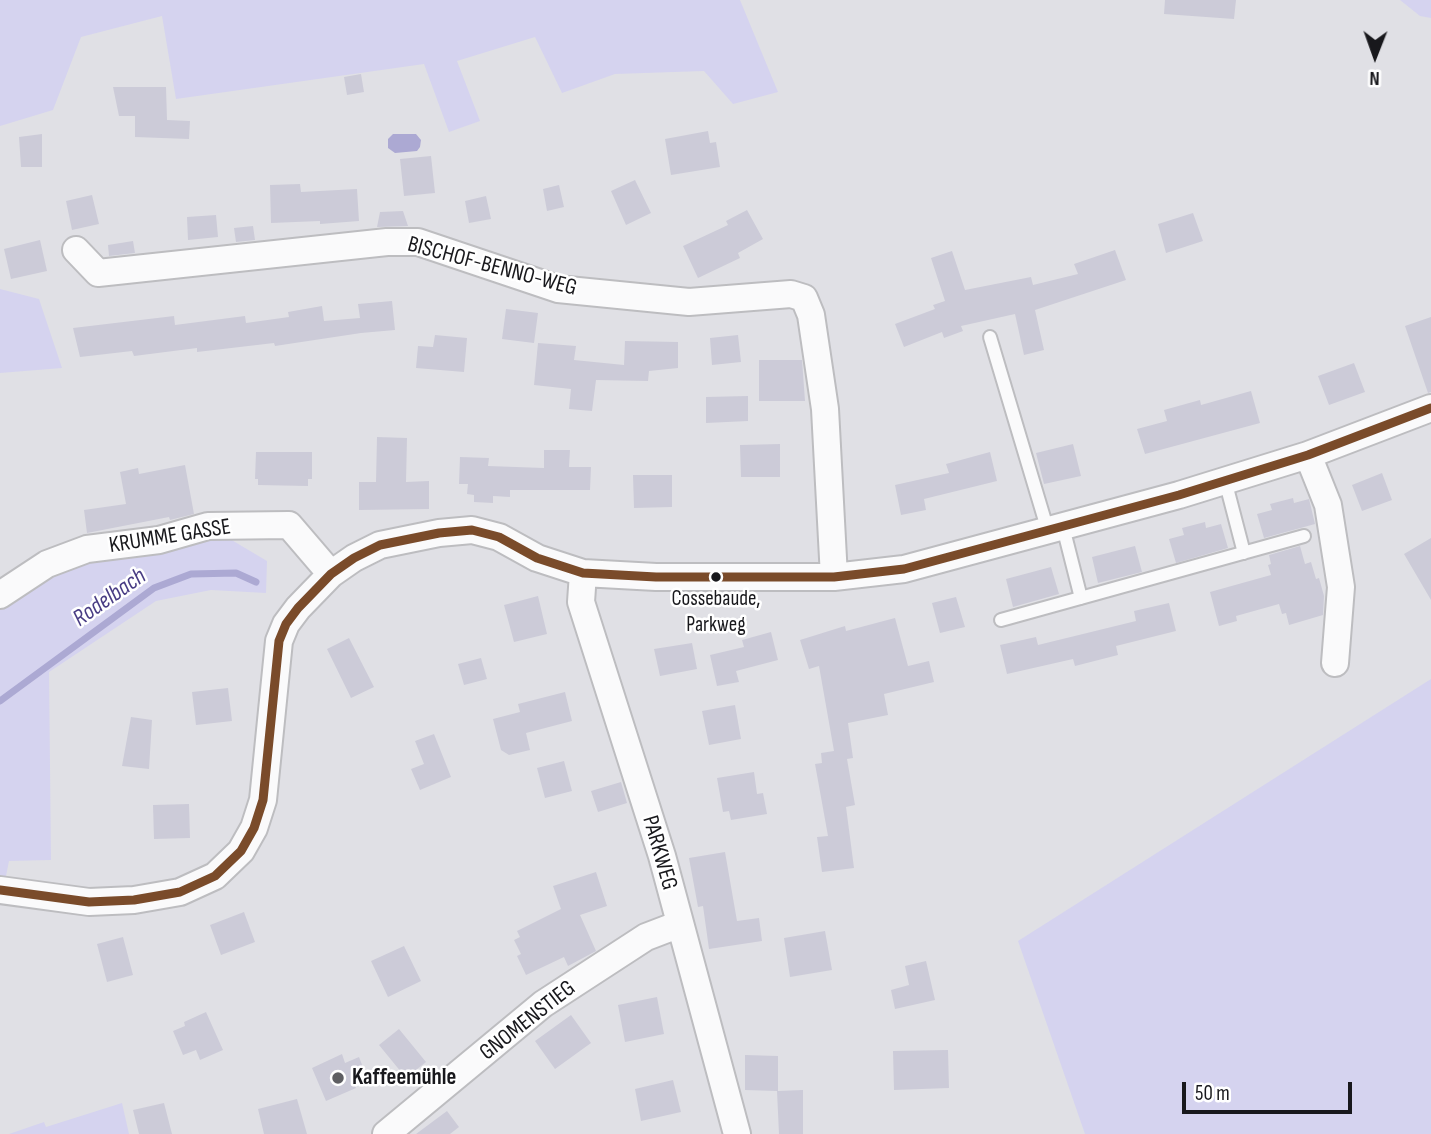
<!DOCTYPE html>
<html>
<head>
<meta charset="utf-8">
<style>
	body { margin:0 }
	#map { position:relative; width:1431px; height:1134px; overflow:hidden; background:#e0e0e5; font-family:"Sofia Sans Condensed",sans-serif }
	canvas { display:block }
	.north { position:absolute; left:1340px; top:21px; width:70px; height:70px; -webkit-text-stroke:5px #fff; paint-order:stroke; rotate:181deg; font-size:19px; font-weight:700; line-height:28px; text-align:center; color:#18181c }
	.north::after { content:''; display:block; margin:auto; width:24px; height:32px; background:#18181c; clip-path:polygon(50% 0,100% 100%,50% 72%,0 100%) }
	.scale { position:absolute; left:1182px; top:1082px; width:170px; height:32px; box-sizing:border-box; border:4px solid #18181c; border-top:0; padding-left:9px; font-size:21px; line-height:24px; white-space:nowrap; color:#18181c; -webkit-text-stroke:5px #fff; paint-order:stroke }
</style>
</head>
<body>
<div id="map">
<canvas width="1431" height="1134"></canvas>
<div class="north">N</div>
<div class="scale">50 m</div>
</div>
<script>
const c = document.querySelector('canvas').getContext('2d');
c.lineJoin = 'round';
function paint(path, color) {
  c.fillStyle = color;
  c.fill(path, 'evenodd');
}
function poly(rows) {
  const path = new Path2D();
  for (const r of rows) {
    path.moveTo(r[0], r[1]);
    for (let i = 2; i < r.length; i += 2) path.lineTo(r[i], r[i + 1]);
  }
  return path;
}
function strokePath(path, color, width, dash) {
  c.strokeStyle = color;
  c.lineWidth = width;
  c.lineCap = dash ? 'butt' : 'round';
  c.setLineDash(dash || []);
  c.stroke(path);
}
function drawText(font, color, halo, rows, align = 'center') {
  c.font = font + ' "Sofia Sans Condensed",sans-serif';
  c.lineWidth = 5;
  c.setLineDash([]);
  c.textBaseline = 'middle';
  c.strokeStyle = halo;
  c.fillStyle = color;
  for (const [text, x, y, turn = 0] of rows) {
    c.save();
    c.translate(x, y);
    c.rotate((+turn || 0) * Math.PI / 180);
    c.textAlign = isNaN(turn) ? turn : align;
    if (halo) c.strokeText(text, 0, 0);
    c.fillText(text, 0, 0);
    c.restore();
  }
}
paint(poly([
	[0,0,740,0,778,92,733,104,704,71,615,74,562,93,535,37,457,61,480,121,449,132,424,64,176,99,162,16,81,37,53,110,0,126],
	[1400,0,1431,0,1431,18,1420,16],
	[0,289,39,299,62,368,0,373],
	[208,526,267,561,266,593,211,590,156,601,49,672,51,860,9,861,5,881,0,881,0,595,47,564],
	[1431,679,1431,1134,1085,1134,1018,941],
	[122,1103,129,1134,9,1134,44,1122,46,1127]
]), '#d5d3ef');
paint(poly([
	[393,134,416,134,421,140,420,147,417,151,395,153,388,148,388,139]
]), '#aca9d3');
strokePath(poly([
	[0,701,154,588,191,574,236,573,256,582]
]), '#aca9d3', 7);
paint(poly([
	[1165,0,1236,0,1234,19,1164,14],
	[361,74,364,92,347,95,344,77],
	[113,87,166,87,167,120,190,121,189,139,135,137,135,116,119,116],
	[708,131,710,143,716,142,720,167,671,175,665,139],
	[42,134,42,167,21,167,19,137],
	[431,156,435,193,404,196,400,159],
	[635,180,651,213,626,225,611,191],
	[300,184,301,192,357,189,359,221,320,224,320,221,271,223,270,185],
	[559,185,564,207,547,211,543,189],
	[92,195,99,224,72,230,66,201],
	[486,196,491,219,469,223,465,201],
	[747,210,763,239,738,253,740,258,698,278,683,246,728,225,726,221],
	[403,211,408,226,377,227,380,212],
	[1193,213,1203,241,1166,253,1158,224],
	[216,215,218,237,188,240,187,217],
	[253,226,255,240,236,242,234,228],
	[40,240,47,271,11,279,4,249],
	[133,241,135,253,109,256,108,245],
	[1115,250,1126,280,1035,310,1044,350,1024,355,1015,314,961,326,963,331,944,338,942,332,904,347,895,324,935,309,933,305,945,301,931,258,952,251,965,290,1031,277,1033,285,1078,274,1074,264],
	[392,301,395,330,361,333,275,346,274,343,197,352,197,348,134,356,132,351,80,357,73,328,174,316,175,325,245,316,246,323,289,317,288,312,322,306,324,321,360,318,358,304],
	[506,309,538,313,534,343,502,339],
	[1431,317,1431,392,1428,393,1405,326],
	[435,335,467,338,464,372,416,368,418,346,433,347],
	[738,335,741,362,712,365,710,338],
	[625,341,678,342,678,368,649,371,648,381,596,380,592,411,569,409,571,389,534,385,538,343,576,346,574,360,624,365],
	[759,360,802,360,805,401,759,401],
	[1354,363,1365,392,1329,405,1318,376],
	[1251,391,1260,423,1145,454,1137,429,1167,421,1164,410,1200,400,1201,405],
	[748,396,748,421,706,423,706,397],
	[377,437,407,438,406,482,429,481,429,509,359,510,359,482,376,482],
	[780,444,780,477,741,477,740,445],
	[1073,444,1081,476,1044,484,1036,453],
	[544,450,570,450,569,467,591,467,590,490,510,490,510,497,493,496,493,503,474,502,474,495,467,494,468,484,459,484,460,457,489,458,488,466,544,468],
	[256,452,312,452,312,479,308,479,308,486,258,485,258,479,255,479],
	[990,452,997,481,924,499,926,510,901,515,895,485,949,473,946,464],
	[185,465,194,514,170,520,169,517,87,533,84,510,126,504,120,472,138,468,139,474],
	[1382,473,1392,500,1362,511,1352,485],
	[633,475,672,475,672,507,634,508],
	[1293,498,1294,503,1309,499,1315,524,1264,538,1257,514,1272,510,1270,504],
	[1205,522,1206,528,1221,524,1228,548,1176,563,1169,539,1184,535,1182,528],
	[1431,538,1431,600,1404,554],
	[1135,546,1142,572,1098,583,1092,557],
	[1300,546,1305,564,1311,562,1316,579,1319,578,1324,596,1323,615,1289,625,1286,613,1282,614,1279,604,1236,616,1237,621,1219,626,1210,592,1271,575,1268,565,1271,564,1269,555],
	[1051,567,1059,594,1013,607,1006,579],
	[538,596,547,634,514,642,504,605],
	[956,597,965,627,940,633,932,603],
	[1169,603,1176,631,1116,646,1118,655,1075,666,1073,659,1007,674,1000,645,1036,637,1038,645,1136,621,1134,611],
	[895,618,908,666,929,661,934,682,884,694,888,715,848,723,853,758,847,759,855,805,846,807,854,868,822,872,817,837,828,836,815,764,822,763,821,753,834,751,819,666,809,669,800,640,845,626,846,631],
	[771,632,778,660,736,671,739,682,717,686,710,655,744,647,742,640],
	[349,638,374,687,351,698,327,649],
	[692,643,697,669,660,676,654,649],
	[481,658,487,679,464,685,458,664],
	[228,688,232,721,196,725,192,692],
	[565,692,572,721,526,733,530,750,509,755,501,750,493,719,520,712,518,704],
	[735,705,741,739,709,745,702,711],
	[131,717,152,720,149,769,122,766],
	[434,734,451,777,420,790,411,769,424,764,415,741],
	[564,761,572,791,545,798,537,768],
	[754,772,757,794,763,793,767,814,731,820,729,811,723,812,717,778],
	[621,782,627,803,598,812,591,791],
	[189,804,190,838,154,839,153,805],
	[725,852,737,921,759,918,762,941,709,949,703,906,698,907,689,858],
	[596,872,607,906,580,915,596,951,568,966,564,957,526,975,517,956,521,954,514,940,520,937,517,931,561,909,553,886],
	[244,912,255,942,221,955,210,925],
	[825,931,832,970,790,977,784,938],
	[123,937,133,975,107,982,97,944],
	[404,946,421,981,388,997,371,961],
	[926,961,935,1000,895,1009,891,990,909,985,905,966],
	[657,997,664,1034,625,1042,618,1005],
	[206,1012,223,1050,200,1060,196,1050,183,1055,173,1031,185,1026,184,1022],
	[571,1015,591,1043,555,1069,535,1041],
	[399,1029,426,1062,406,1078,379,1045],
	[948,1050,949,1088,894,1090,893,1051],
	[342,1054,345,1063,359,1057,366,1075,353,1081,356,1088,326,1101,312,1068],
	[745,1055,778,1056,778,1091,803,1090,803,1134,779,1134,777,1091,745,1090],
	[673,1080,681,1112,641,1121,635,1089],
	[297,1099,307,1134,264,1134,258,1109],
	[164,1103,172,1134,139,1134,133,1110],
	[447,1111,459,1127,450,1134,416,1134]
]), '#cccbd8');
const lane = poly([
	[990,337,1048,531],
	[1225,480,1244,553],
	[1063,527,1081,598],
	[1001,620,1304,536]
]);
const street = poly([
	[76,250,98,273,387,242,418,242,558,289,689,302,791,294,804,298,811,315,825,409,834,577],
	[1308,455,1328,505,1341,587,1335,663],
	[583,573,581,602,662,856,737,1134],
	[0,595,47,564,87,549,159,540,208,526,289,525,331,574],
	[0,890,89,902,134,900,180,892,215,876,241,851,254,828,263,800,279,641,286,624,298,608,331,574,354,558,380,545,439,533,472,530,499,537,537,558,583,573,656,577,834,577,904,569,1179,495,1308,455,1431,408],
	[386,1134,543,1004,646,937,680,924]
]);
strokePath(lane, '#bdbdc0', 16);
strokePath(street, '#bdbdc0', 30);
strokePath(lane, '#fafafb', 12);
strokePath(street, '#fafafb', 26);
strokePath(poly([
	[0,890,89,902,134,900,180,892,215,876,241,851,254,828,263,800,279,641,286,624,298,608,331,574,354,558,380,545,439,533,472,530,499,537,537,558,583,573,656,577,834,577,904,569,1179,495,1308,455,1431,408]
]), '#7a4b2a', 9);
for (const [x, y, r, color] of [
	[716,577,6,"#18181c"],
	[338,1078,7,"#5e5e62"]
]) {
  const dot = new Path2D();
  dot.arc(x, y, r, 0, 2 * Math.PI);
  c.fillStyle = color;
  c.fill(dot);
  strokePath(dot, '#fff', 2.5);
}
drawText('21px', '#18181c', '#fff', [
	["Cossebaude,",716,600],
	["Parkweg",716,626]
]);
drawText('23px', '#18181c', '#fff', [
	["BISCHOF-BENNO-WEG",492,267,15],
	["KRUMME GASSE",170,537,-9],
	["PARKWEG",659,853,74],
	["GNOMENSTIEG",528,1021,-38]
]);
drawText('bold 23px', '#18181c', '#fff', [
	["Kaffeemühle",352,1078]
], 'left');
drawText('italic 24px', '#493d84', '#fff', [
	["Rodelbach",110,598,-35]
]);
</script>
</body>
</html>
